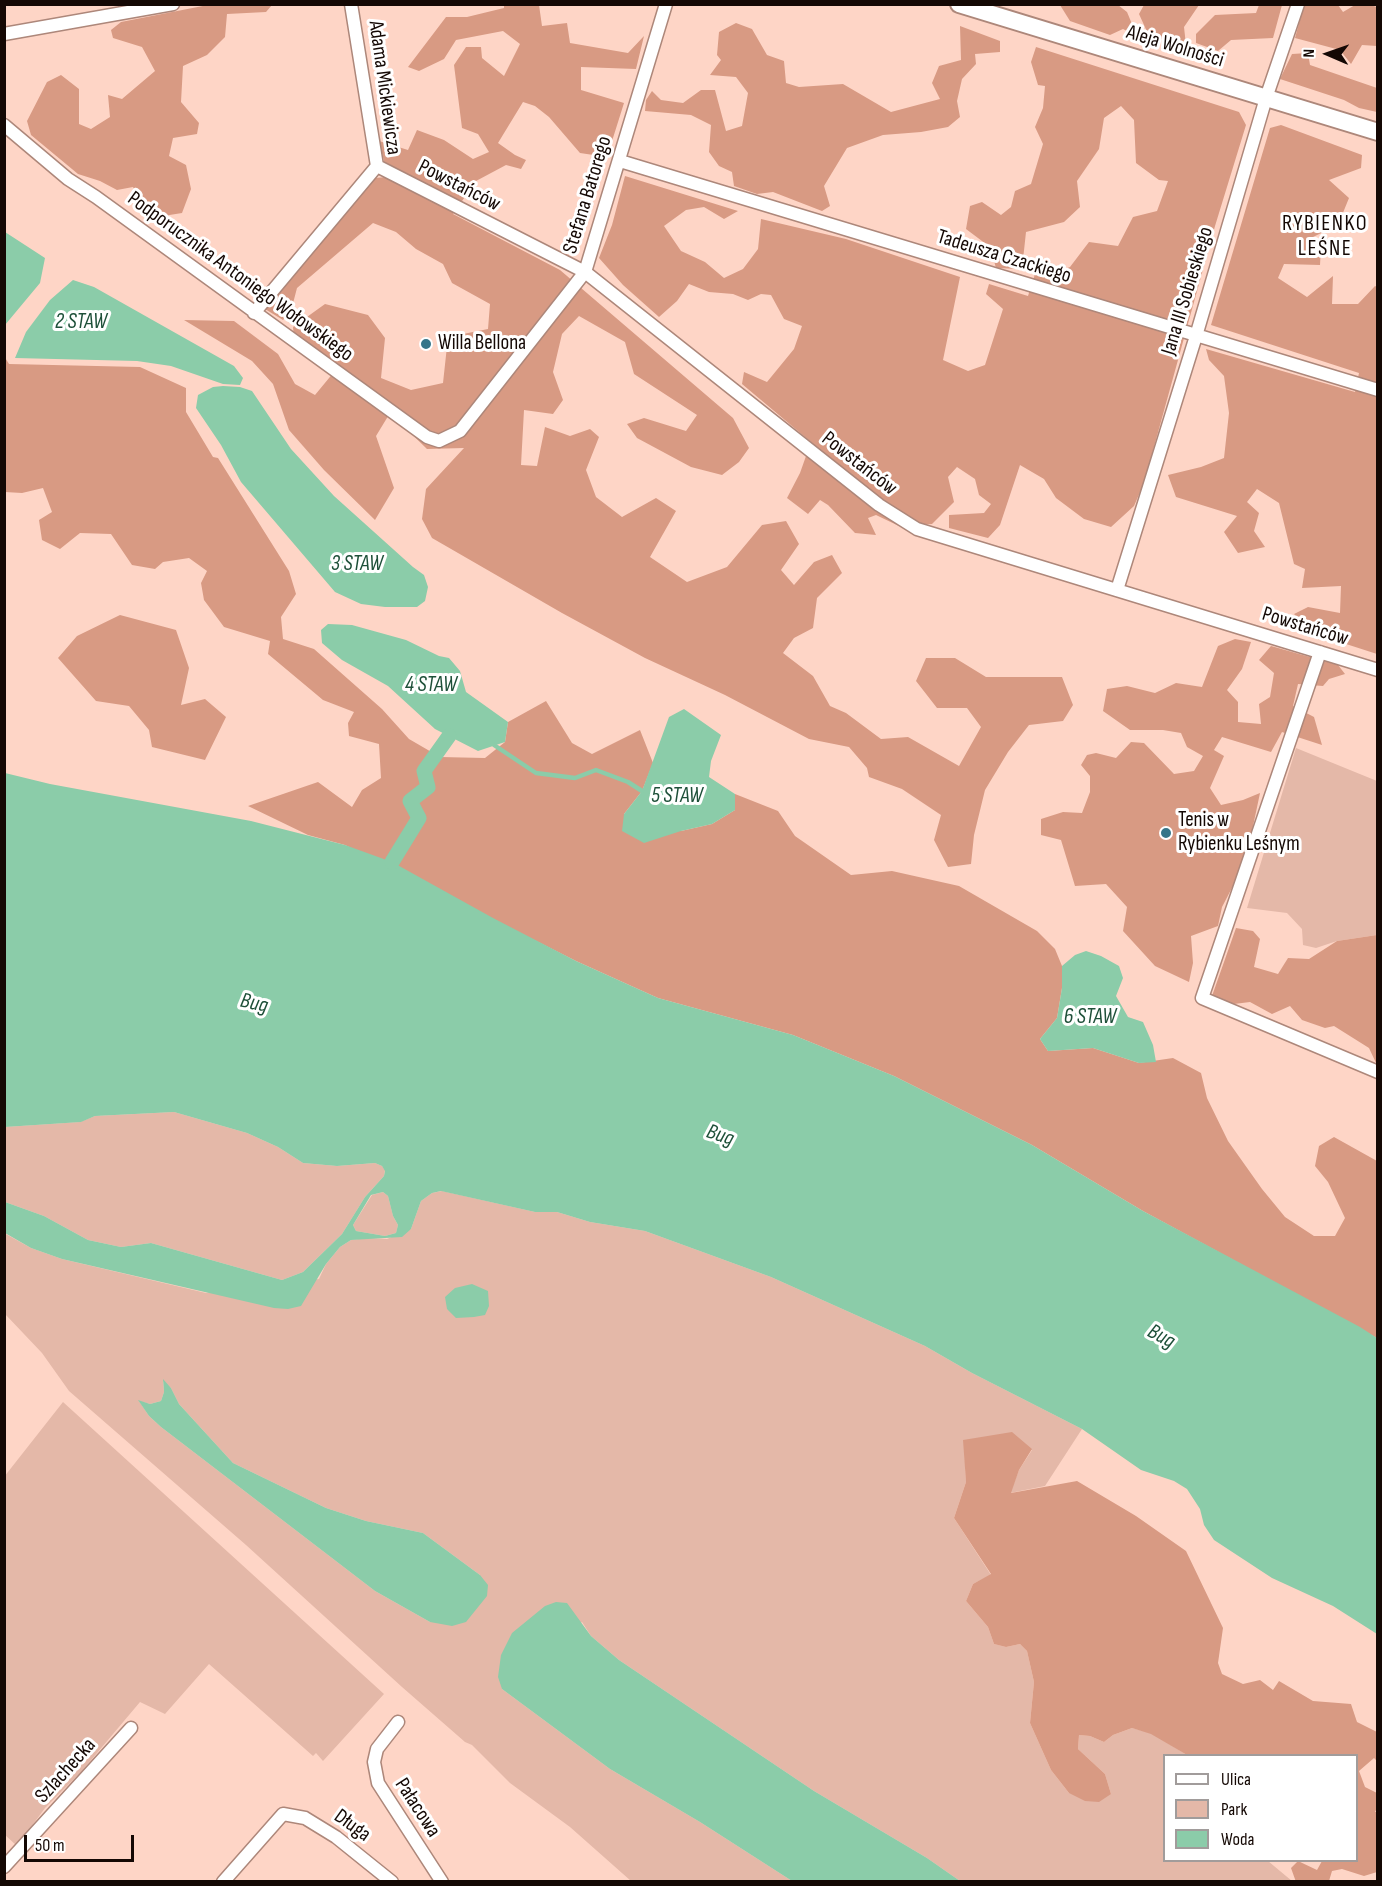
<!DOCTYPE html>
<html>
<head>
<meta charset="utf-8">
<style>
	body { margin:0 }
	#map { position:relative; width:1382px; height:1886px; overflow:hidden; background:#fed5c6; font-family:"Sofia Sans Condensed",sans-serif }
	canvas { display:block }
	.frame { position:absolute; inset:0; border:6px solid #140804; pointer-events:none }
	.legend { position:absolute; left:1163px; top:1754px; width:195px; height:108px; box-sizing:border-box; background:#fff; border:2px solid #a19c9b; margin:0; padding:8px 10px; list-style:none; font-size:18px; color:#140804 }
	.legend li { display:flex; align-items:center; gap:12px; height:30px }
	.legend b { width:30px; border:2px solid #a19c9b }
	.north { position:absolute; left:1298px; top:24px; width:60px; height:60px; -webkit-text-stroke:4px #fff; paint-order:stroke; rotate:272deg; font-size:16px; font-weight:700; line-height:24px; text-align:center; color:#140804 }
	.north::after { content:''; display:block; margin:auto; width:21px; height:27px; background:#140804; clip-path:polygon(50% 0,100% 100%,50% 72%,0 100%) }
	.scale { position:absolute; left:24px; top:1835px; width:110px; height:27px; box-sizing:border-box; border:3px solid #140804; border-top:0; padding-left:8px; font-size:18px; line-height:21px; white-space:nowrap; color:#140804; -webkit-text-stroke:4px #fff; paint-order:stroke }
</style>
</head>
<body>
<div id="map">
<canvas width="1382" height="1886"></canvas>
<div class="frame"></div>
<ul class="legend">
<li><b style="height:8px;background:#fff"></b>Ulica</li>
<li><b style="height:16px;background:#e4b8a8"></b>Park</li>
<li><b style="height:16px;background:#8bcca9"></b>Woda</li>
</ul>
<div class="north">N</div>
<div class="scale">50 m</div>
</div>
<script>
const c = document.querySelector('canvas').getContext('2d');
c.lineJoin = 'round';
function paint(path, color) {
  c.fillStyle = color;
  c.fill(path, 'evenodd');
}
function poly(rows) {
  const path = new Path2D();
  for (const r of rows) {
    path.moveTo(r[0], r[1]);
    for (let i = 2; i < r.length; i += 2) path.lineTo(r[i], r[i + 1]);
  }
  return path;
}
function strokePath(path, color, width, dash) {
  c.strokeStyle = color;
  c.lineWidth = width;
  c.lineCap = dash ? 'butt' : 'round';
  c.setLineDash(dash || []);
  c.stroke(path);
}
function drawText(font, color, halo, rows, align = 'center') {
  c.font = font + ' "Sofia Sans Condensed",sans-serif';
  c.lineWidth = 6;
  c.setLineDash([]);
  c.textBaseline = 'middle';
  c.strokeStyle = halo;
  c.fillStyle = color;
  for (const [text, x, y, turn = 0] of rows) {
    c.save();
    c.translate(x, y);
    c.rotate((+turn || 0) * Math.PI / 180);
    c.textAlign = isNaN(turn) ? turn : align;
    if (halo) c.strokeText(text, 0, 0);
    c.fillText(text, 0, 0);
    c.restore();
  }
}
paint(poly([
	[1296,748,1377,781,1377,935,1337,941,1316,948,1303,945,1302,929,1287,913,1247,908],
	[174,1112,247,1133,278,1147,303,1163,337,1166,375,1163,382,1166,385,1170,384,1176,365,1197,342,1234,303,1272,282,1280,151,1243,121,1247,88,1240,44,1216,5,1202,5,1127,80,1122,95,1116],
	[442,1191,535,1212,557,1212,590,1222,645,1231,771,1277,925,1346,972,1373,1082,1429,1045,1486,1010,1493,1019,1470,1032,1450,964,1440,966,1482,954,1518,991,1575,973,1584,966,1601,988,1627,994,1644,1006,1647,1020,1644,1027,1651,1034,1682,1030,1723,1051,1770,1069,1793,1111,1794,1105,1774,1078,1749,1079,1735,1090,1736,1104,1742,1113,1735,1132,1728,1151,1733,1187,1755,1164,1756,1164,1860,1268,1861,1292,1881,960,1881,927,1858,814,1791,619,1660,591,1636,582,1622,502,1689,610,1769,700,1822,792,1881,631,1881,570,1827,510,1783,472,1745,465,1742,402,1687,246,1545,69,1391,42,1353,5,1314,4,1233,31,1248,62,1259,206,1293,319,1279,326,1264,340,1247,351,1240,369,1238,387,1239,411,1229,421,1201,432,1193],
	[163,1381,171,1388,179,1404,233,1463,326,1508,366,1521,423,1533,480,1575,430,1622,375,1591,161,1427,149,1416,139,1401,150,1404,161,1401,164,1392],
	[383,1192,388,1196,393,1216,398,1225,396,1233,385,1236,356,1231,353,1225,372,1195],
	[63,1402,384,1694,323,1761,316,1753,313,1756,209,1664,165,1714,140,1702,81,1772,45,1808,17,1846,4,1834,4,1477]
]), '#e4b8a8');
paint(poly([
	[213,4,272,5,266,12,227,14,225,37,207,55,183,66,181,102,199,123,197,134,173,138,169,156,186,165,191,189,182,213,157,217,143,207,133,187,117,190,100,181,78,174,31,135,27,121,47,82,61,75,79,89,79,124,91,129,110,117,108,95,122,99,155,71,142,47,113,38,111,30,121,22],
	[504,5,539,5,542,26,567,23,570,43,628,53,644,36,636,69,581,67,581,90,624,103,607,157,580,153,549,117,535,106,523,102,498,143,515,155,526,160,521,169,506,165,476,181,453,214,560,270,733,418,749,448,739,462,722,475,691,467,637,438,627,424,644,418,686,431,697,415,634,374,625,342,579,316,562,334,553,372,563,400,553,414,524,410,521,465,537,466,545,427,570,436,590,429,599,437,586,470,596,497,622,517,656,498,676,511,650,557,687,582,727,567,762,525,786,521,799,544,781,570,794,585,814,562,832,555,842,573,817,598,813,628,794,638,783,653,813,676,830,706,846,713,881,739,908,737,959,766,981,727,967,708,937,708,916,681,926,658,955,658,986,677,1062,677,1073,705,1063,721,1029,725,1008,752,985,790,974,835,971,864,948,867,934,840,941,815,902,789,869,777,867,768,849,747,809,739,725,695,645,658,562,613,432,538,422,519,426,489,464,448,427,449,390,413,376,436,394,488,375,520,324,470,289,430,273,384,252,361,184,320,234,321,278,354,295,384,315,395,334,372,294,339,293,327,325,304,368,315,385,338,381,378,411,390,443,383,448,337,488,329,490,304,452,283,443,264,416,249,396,232,373,223,297,288,291,311,283,320,265,309,374,178,388,177,379,141,408,150,417,130,444,140,473,159,489,152,478,134,462,128,454,65,466,47,481,47,482,58,504,76,520,44,503,31,456,40,444,59,419,71,408,67,446,17,467,17,504,8],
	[1060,5,1118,5,1127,12,1137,36,1123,29,1110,35,1070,21],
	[1144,5,1199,5,1184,27,1186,45,1149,36,1139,14],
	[1259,5,1282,5,1273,38,1231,40,1218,51,1196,43,1196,34,1215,15,1256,13],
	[1304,5,1338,5,1343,12,1355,5,1370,5,1377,7,1377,46,1362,45,1351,64,1340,50,1295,38],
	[736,23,752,29,767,55,784,61,786,83,799,87,843,84,891,112,940,99,932,83,939,66,961,60,960,26,1000,41,1000,52,975,54,976,64,962,79,957,101,960,117,948,127,921,132,883,135,847,148,824,186,830,206,822,211,773,192,757,194,734,186,732,172,719,166,709,152,711,125,691,115,645,111,646,100,652,91,661,100,683,103,701,90,715,90,726,131,742,126,748,93,736,77,710,75,721,60,717,55,719,32],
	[1036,47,1239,112,1246,125,1215,226,1144,483,1134,506,1111,527,1084,519,1056,498,1044,479,1020,465,1000,525,988,538,949,528,949,515,984,513,991,504,979,495,975,479,957,467,948,477,954,502,932,524,899,526,876,515,868,518,876,535,855,533,828,505,820,500,808,514,787,498,800,473,811,442,742,384,744,372,767,382,794,349,802,326,784,319,771,295,761,294,748,300,733,294,709,292,689,284,677,301,659,317,623,285,599,258,612,225,625,176,738,211,724,219,704,207,686,210,664,226,681,251,705,262,724,278,743,269,758,249,761,219,846,239,960,277,943,360,968,371,985,365,1003,309,986,294,989,284,1028,296,1035,274,1055,273,1070,267,1089,242,1118,246,1133,217,1157,211,1168,181,1159,180,1136,163,1134,120,1121,106,1104,118,1099,149,1077,181,1080,207,1064,222,1026,232,1022,269,996,268,990,247,966,229,970,206,982,202,1001,215,1011,207,1015,191,1031,184,1043,144,1035,127,1043,108,1045,86,1038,85,1031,62],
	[1308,53,1310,65,1377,88,1377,112,1359,108,1344,100,1280,79,1292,54],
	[1281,125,1362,155,1361,168,1329,180,1349,198,1338,225,1313,237,1321,247,1320,265,1284,264,1278,278,1307,297,1333,276,1332,304,1358,304,1375,286,1377,287,1377,654,1312,633,1294,614,1308,607,1340,613,1341,586,1302,588,1305,569,1294,564,1279,503,1257,489,1247,502,1259,513,1254,531,1265,547,1238,553,1224,532,1237,516,1176,497,1168,475,1201,467,1224,458,1229,413,1224,376,1209,360,1206,349,1355,392,1359,373,1211,325,1270,128],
	[4,356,9,364,140,367,186,388,186,412,213,457,218,458,289,571,296,594,281,617,283,639,314,649,382,709,409,739,440,757,485,758,505,742,508,722,546,701,572,743,592,754,640,730,653,763,642,791,624,814,681,831,712,824,735,810,735,794,778,811,795,836,851,875,892,871,959,886,1037,931,1055,949,1062,966,1062,988,1057,1018,1040,1039,1048,1051,1093,1048,1139,1063,1173,1058,1201,1073,1207,1098,1228,1141,1262,1189,1285,1217,1314,1236,1335,1236,1345,1218,1328,1182,1315,1166,1319,1146,1334,1137,1377,1161,1377,1338,1143,1211,1032,1145,894,1076,793,1035,658,998,576,961,345,845,308,835,248,806,318,782,352,807,362,790,381,778,379,744,349,736,348,723,354,712,323,700,268,654,270,641,224,627,204,600,201,583,207,571,189,558,163,562,155,569,132,565,111,534,80,533,60,549,42,540,39,520,52,512,43,488,22,493,5,492],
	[120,615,176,630,189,668,181,705,205,699,226,717,205,760,152,747,149,730,129,706,96,701,58,658,77,636],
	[1235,639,1251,642,1242,669,1227,690,1238,702,1238,722,1261,724,1259,704,1270,697,1274,673,1259,660,1271,646,1338,665,1345,674,1329,679,1323,686,1298,684,1293,706,1314,717,1322,745,1282,732,1271,752,1222,737,1214,750,1224,756,1210,788,1221,805,1243,800,1260,793,1252,831,1234,884,1222,907,1218,926,1191,936,1193,963,1189,982,1155,966,1123,931,1127,907,1106,884,1075,886,1061,840,1041,835,1041,819,1063,812,1082,813,1090,792,1090,776,1081,765,1087,755,1096,753,1116,758,1131,742,1144,743,1174,774,1194,771,1203,756,1187,747,1181,733,1163,730,1130,730,1103,711,1107,689,1127,686,1155,693,1176,683,1202,687,1218,646],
	[1236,928,1253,931,1260,939,1254,967,1278,974,1288,958,1309,959,1337,941,1377,935,1377,1065,1369,1048,1334,1026,1325,1028,1302,1020,1290,1006,1272,1014,1250,1002,1234,1004,1212,996],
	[1012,1432,1032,1449,1019,1470,1011,1493,1077,1481,1136,1516,1186,1551,1223,1628,1218,1663,1222,1674,1243,1684,1260,1680,1273,1690,1279,1681,1313,1701,1351,1704,1357,1722,1377,1732,1377,1761,1374,1758,1359,1771,1365,1787,1377,1793,1377,1808,1375,1812,1378,1812,1377,1872,1364,1876,1342,1869,1332,1871,1329,1881,1296,1882,1291,1868,1298,1861,1317,1870,1322,1861,1356,1860,1356,1756,1187,1755,1151,1734,1132,1728,1113,1735,1104,1742,1090,1736,1079,1735,1078,1749,1105,1774,1111,1794,1099,1802,1085,1801,1069,1793,1051,1770,1030,1723,1034,1682,1027,1651,1020,1644,1006,1647,994,1644,988,1627,966,1601,973,1584,991,1574,954,1518,966,1482,963,1440]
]), '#d89a83');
paint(poly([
	[5,232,45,258,40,283,5,325],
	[73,280,94,287,234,366,243,378,240,385,223,384,171,366,137,361,15,358,26,332,50,300],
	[223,386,240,387,252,391,291,449,334,496,413,567,424,575,428,587,425,601,417,607,385,607,361,604,335,592,241,482,221,445,196,408,198,395,213,387],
	[328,624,352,625,406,640,439,656,449,658,460,671,466,692,508,722,505,742,478,751,435,729,388,686,342,660,322,643,321,630],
	[684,709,721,735,711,761,709,777,735,794,735,810,712,824,681,831,644,843,622,831,624,814,642,791,669,717],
	[5,773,50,784,251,821,345,845,392,862,493,918,576,961,658,998,793,1035,894,1076,1032,1145,1143,1211,1360,1327,1377,1338,1377,1634,1333,1606,1272,1578,1214,1540,1204,1525,1200,1509,1187,1489,1174,1481,1141,1470,1082,1429,972,1373,925,1346,771,1277,645,1231,590,1222,557,1212,535,1212,441,1191,432,1193,421,1201,411,1229,402,1237,351,1240,340,1247,326,1264,301,1306,288,1309,274,1308,62,1259,31,1248,5,1233,5,1202,44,1216,88,1240,121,1247,151,1243,282,1280,303,1272,342,1234,365,1197,384,1176,385,1171,382,1166,375,1163,337,1166,303,1163,278,1147,247,1133,174,1112,95,1116,81,1122,5,1127],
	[383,1192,388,1196,393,1216,398,1225,396,1233,385,1236,356,1231,353,1225,371,1195],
	[1086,951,1101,956,1119,966,1123,978,1116,996,1128,1017,1143,1022,1153,1045,1156,1062,1139,1063,1093,1048,1048,1051,1040,1039,1057,1018,1062,988,1062,966,1075,955],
	[472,1284,488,1291,489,1306,485,1315,474,1317,456,1318,447,1309,445,1297,455,1288],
	[163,1379,171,1388,179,1404,233,1463,326,1508,366,1521,423,1533,480,1575,488,1585,487,1596,466,1622,452,1626,430,1622,375,1591,161,1427,149,1416,138,1400,150,1404,161,1401,164,1392],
	[556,1602,567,1603,591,1636,619,1660,814,1791,927,1858,960,1881,792,1881,700,1822,610,1769,502,1689,498,1677,501,1655,512,1633,545,1606]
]), '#8bcca9');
strokePath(poly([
	[494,745,536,773,575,778,596,770,628,782,642,791]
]), '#8bcca9', 4.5);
strokePath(poly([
	[392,862,419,818,410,801,428,787,424,771,449,736]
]), '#8bcca9', 15);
const minor = poly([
	[4,34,173,4],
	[4,125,68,179,96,197,427,437,439,441,460,431,585,272,666,4],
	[620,161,1378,390],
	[377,166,585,272,879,505,917,529,1378,670],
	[254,313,377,166,351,4],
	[1117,590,1196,336,1266,98,1298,4],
	[1320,652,1202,998,1378,1072],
	[398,1722,377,1749,374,1762,378,1783,442,1882],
	[4,1867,131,1728],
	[223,1882,283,1814,305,1818,336,1837,392,1882]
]);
const tertiary = poly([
	[959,4,1378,132]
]);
strokePath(minor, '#ad877a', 15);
strokePath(tertiary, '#ad877a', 20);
strokePath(minor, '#fff', 12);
strokePath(tertiary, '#fff', 16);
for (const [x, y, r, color] of [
	[426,344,6,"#357589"],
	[1166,833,6,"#357589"]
]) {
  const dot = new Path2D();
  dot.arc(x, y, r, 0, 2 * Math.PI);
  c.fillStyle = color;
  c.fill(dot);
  strokePath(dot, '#fff', 2);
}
drawText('21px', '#140804', '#fff', [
	["Aleja Wolności",1175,47,17],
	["Adama Mickiewicza",384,88,82],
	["Powstańców",459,186,27],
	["Stefana Batorego",588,195,-73],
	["Tadeusza Czackiego",1004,257,17],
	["Podporucznika Antoniego Wołowskiego",240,277,36],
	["Jana III Sobieskiego",1188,291,-73],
	["Powstańców",859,464,38],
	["Powstańców",1305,627,17],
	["Szlachecka",66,1771,-48],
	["Pałacowa",417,1808,57],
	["Długa",352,1826,36]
]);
drawText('21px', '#140804', '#fff', [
	["Willa Bellona",438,344],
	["Tenis w",1178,821],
	["Rybienku Leśnym",1178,845]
], 'left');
c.letterSpacing = '1.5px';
drawText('22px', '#140804', '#fff', [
	["RYBIENKO",1325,224],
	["LEŚNE",1325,249]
]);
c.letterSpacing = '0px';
drawText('italic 22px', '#1e5039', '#fff', [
	["2 STAW",81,322],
	["3 STAW",357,564],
	["4 STAW",431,685],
	["5 STAW",677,796],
	["Bug",254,1004,13],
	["6 STAW",1090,1017],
	["Bug",720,1136,19],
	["Bug",1161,1337,29]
]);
</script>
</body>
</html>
